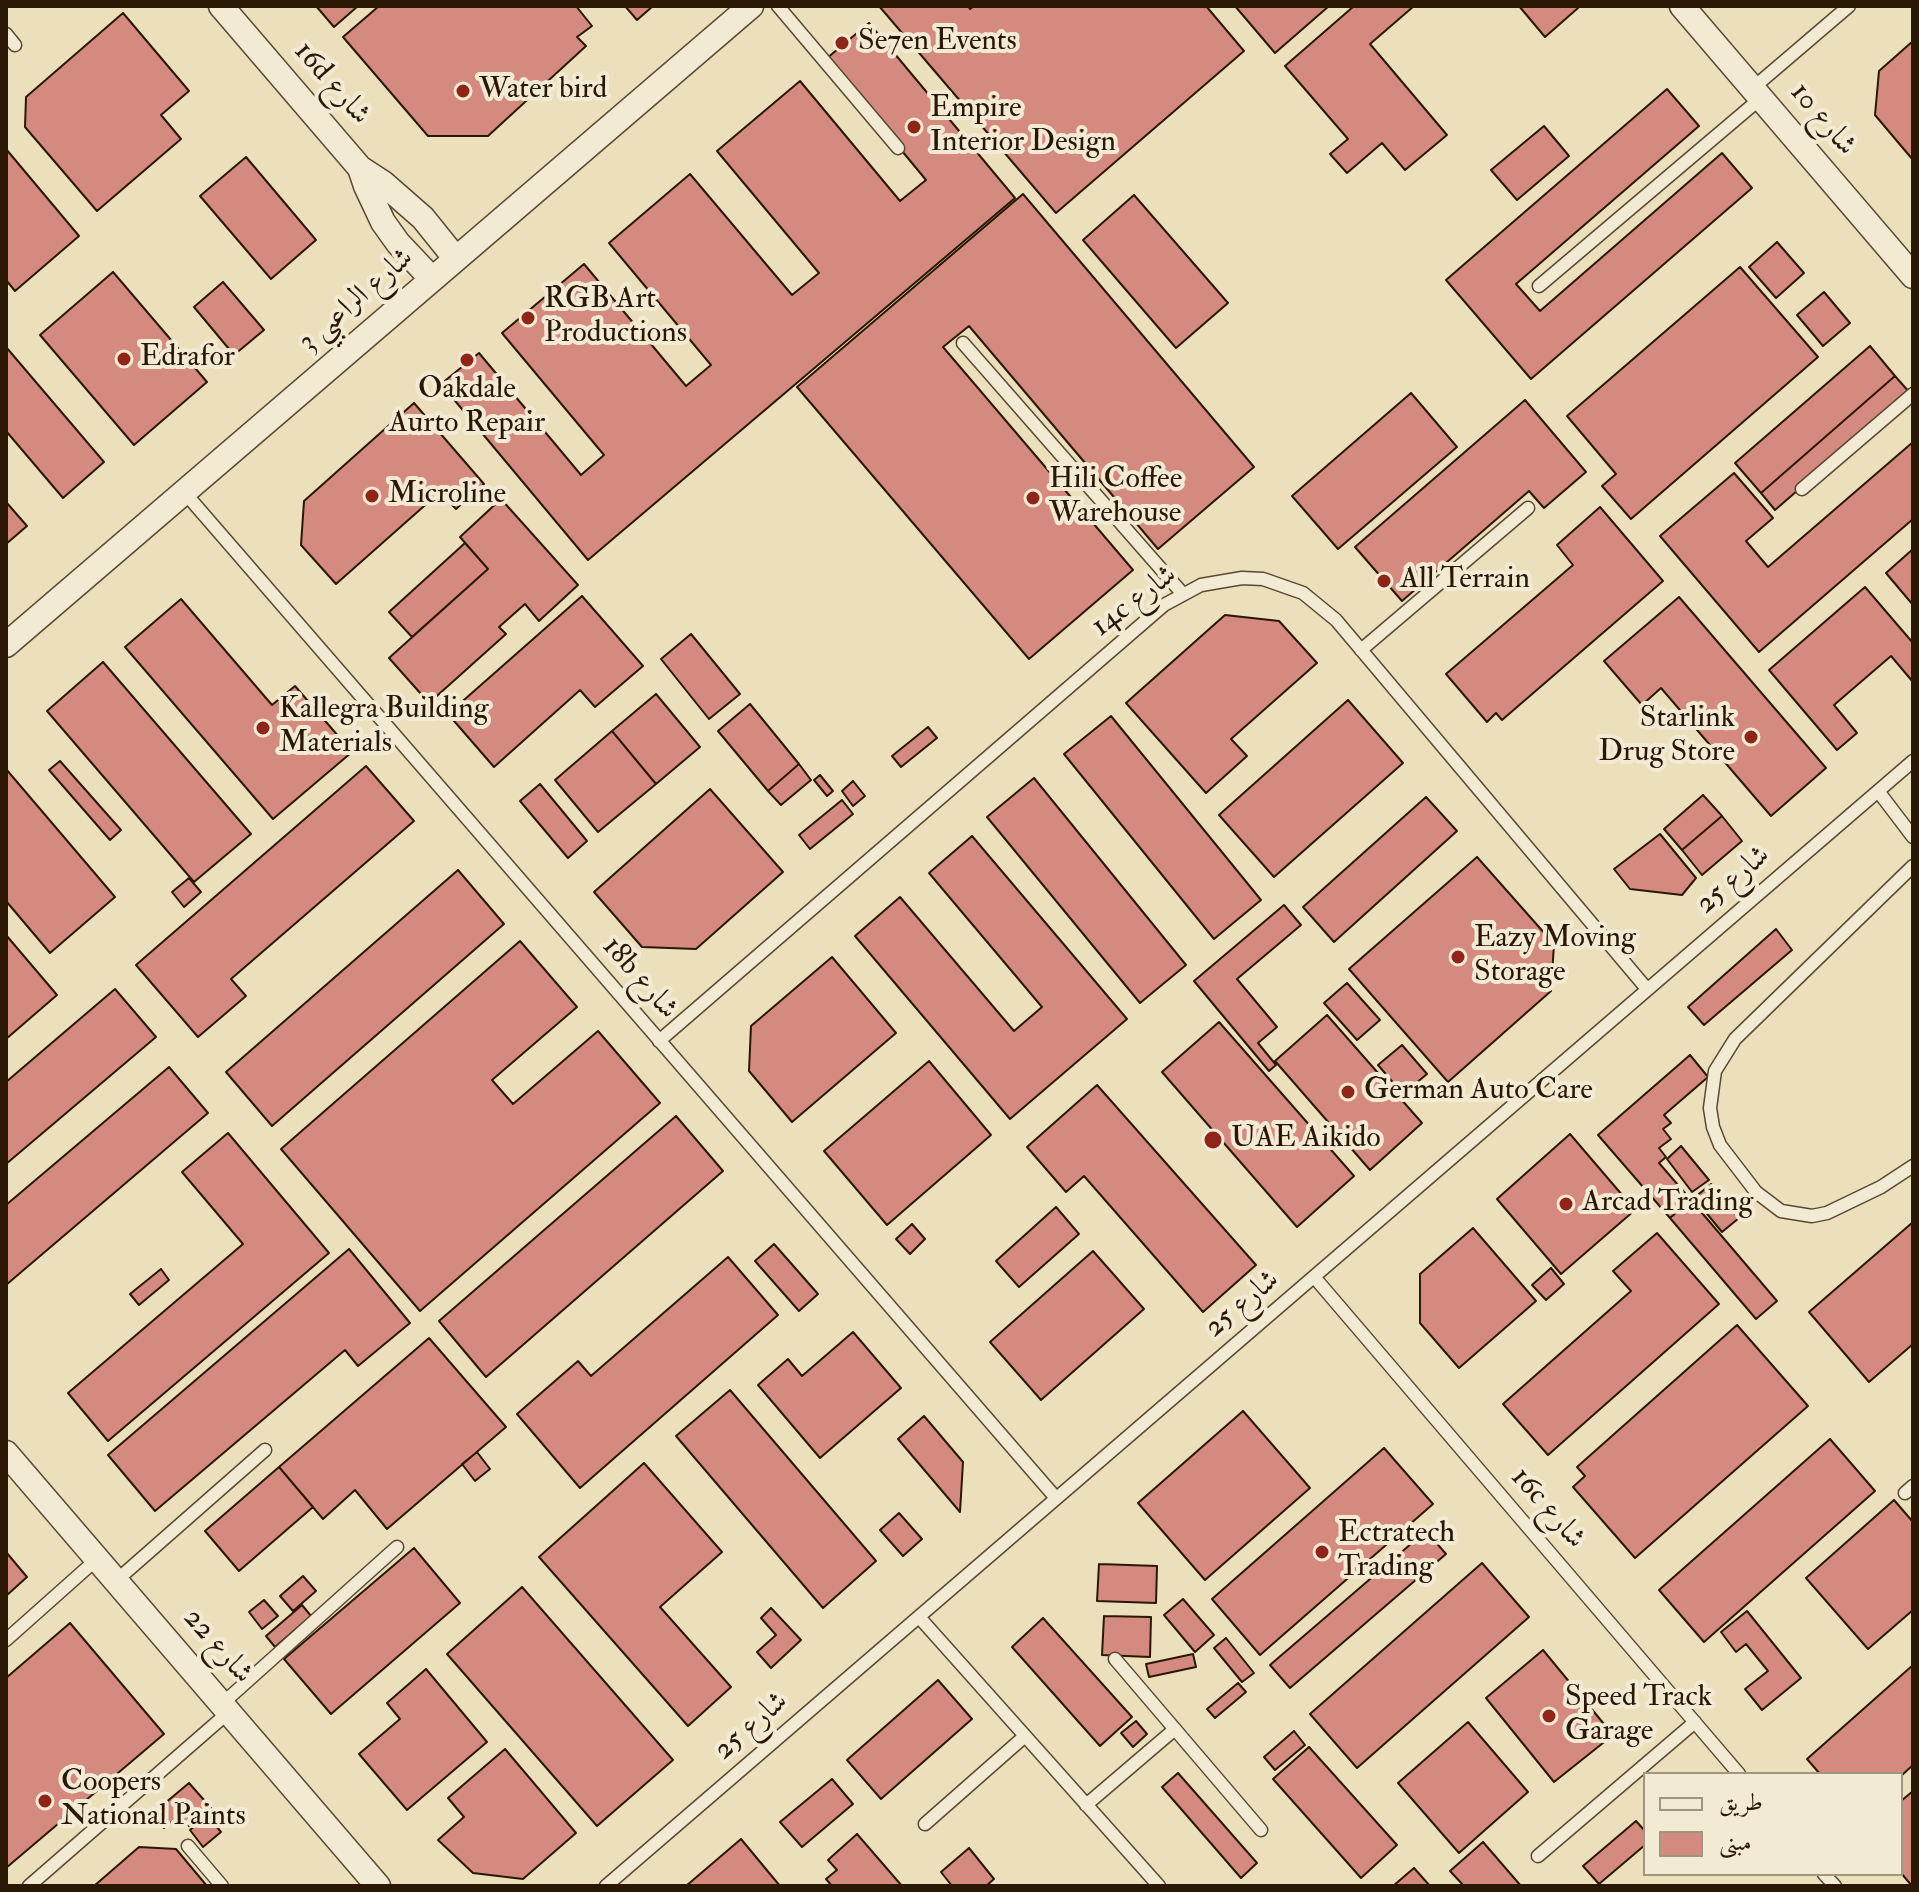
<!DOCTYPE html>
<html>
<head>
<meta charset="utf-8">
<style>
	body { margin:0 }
	#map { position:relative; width:1919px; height:1892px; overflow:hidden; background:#ebdfbc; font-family:"IM FELL Double Pica",Amiri,serif }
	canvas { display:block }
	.frame { position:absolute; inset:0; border:8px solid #2a1704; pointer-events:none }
	.legend { position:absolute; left:1643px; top:1772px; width:260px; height:104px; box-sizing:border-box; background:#f2ead3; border:2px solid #a29680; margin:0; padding:10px 14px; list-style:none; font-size:24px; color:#2a1704 }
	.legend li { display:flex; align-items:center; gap:16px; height:40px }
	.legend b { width:40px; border:2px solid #a29680 }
</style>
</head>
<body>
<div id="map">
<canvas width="1919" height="1892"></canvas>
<div class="frame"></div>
<ul class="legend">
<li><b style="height:10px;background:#f2ead3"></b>طريق</li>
<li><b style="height:22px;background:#d58a80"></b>مبنى</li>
</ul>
</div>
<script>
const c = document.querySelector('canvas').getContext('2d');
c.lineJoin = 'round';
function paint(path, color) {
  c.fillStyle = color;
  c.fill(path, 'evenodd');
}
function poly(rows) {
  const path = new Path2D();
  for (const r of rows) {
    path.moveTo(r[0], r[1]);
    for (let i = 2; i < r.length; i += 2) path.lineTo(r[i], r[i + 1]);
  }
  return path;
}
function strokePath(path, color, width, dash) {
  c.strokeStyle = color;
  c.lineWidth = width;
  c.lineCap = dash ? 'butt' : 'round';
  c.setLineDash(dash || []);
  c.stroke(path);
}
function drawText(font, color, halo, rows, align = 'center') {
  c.font = font + ' "IM FELL Double Pica",Amiri,serif';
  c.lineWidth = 8;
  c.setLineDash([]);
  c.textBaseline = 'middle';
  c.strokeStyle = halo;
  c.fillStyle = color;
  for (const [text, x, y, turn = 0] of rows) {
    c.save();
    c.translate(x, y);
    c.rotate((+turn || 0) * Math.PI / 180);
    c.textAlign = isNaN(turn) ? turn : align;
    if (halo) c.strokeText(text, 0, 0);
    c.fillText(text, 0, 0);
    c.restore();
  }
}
const building = poly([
	[316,6,358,6,334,27,316,6],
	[379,6,576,6,592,26,577,37,586,46,488,136,428,136,343,37,379,6],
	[625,6,653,6,637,20,625,6],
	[879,6,968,6,970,9,974,6,1206,6,1244,51,1056,213,879,6],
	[1235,6,1329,6,1275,53,1235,6],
	[1354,6,1414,6,1370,44,1447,135,1405,170,1382,143,1347,173,1330,154,1348,139,1285,66,1354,6],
	[1519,6,1577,6,1578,8,1545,37,1519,6],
	[123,13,189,91,161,115,181,139,97,211,25,127,26,97,123,13],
	[869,23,1015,198,588,560,441,384,479,353,581,475,604,455,502,333,584,264,686,386,711,365,609,243,690,174,792,295,819,273,717,151,800,81,900,201,926,180,826,59,869,23],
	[1913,41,1913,160,1875,115,1879,71,1913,41],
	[1667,89,1699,126,1516,284,1540,311,1722,153,1752,188,1531,379,1446,280,1667,89],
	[1544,126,1569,156,1517,200,1491,170,1544,126],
	[6,149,79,236,15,291,6,280,6,149],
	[246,157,316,240,271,279,200,196,246,157],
	[1023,194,1254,467,1158,549,969,326,943,347,1133,570,1029,659,797,387,1023,194],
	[1134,195,1228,303,1176,348,1083,240,1134,195],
	[1777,242,1804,273,1776,298,1749,267,1777,242],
	[1740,267,1818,357,1631,519,1602,486,1616,474,1567,416,1740,267],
	[113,272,207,382,134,445,40,335,113,272],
	[223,282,264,330,234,355,194,307,223,282],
	[1824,292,1850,323,1823,346,1797,315,1824,292],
	[1870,346,1895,376,1761,493,1735,463,1870,346],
	[6,347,104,462,63,498,6,431,6,347],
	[1895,376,1910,393,1775,510,1761,493,1895,376],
	[1411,393,1457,447,1338,549,1292,496,1411,393],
	[1525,400,1586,472,1544,508,1529,491,1402,601,1355,547,1525,400],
	[414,403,484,484,456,509,440,492,336,584,301,545,304,501,414,403],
	[1913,442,1913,519,1759,652,1660,536,1734,473,1773,518,1746,541,1768,567,1913,442],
	[501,499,578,585,539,621,525,604,499,627,506,634,429,703,389,658,488,569,460,537,501,499],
	[6,502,27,526,6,544,6,502],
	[1600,507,1663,581,1502,720,1496,713,1487,722,1446,674,1573,565,1557,545,1600,507],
	[465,543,488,569,412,637,389,612,465,543],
	[1913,549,1913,605,1886,573,1913,549],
	[1865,587,1913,643,1913,682,1891,656,1834,705,1857,733,1837,750,1769,670,1865,587],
	[582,596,643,666,595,707,580,690,494,767,448,714,582,596],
	[1679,597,1826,768,1771,816,1661,688,1642,705,1604,661,1679,597],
	[181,599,272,705,295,686,352,752,273,819,125,647,181,599],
	[1225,615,1279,621,1317,663,1231,739,1247,756,1206,793,1126,703,1225,615],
	[691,634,740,694,709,719,661,659,691,634],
	[103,662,251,834,194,882,47,711,103,662],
	[656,694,700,747,656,784,612,731,656,694],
	[1348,700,1403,763,1274,877,1219,815,1348,700],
	[750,704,799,764,768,791,718,731,750,704],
	[1111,716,1261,900,1214,939,1064,754,1111,716],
	[928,727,937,738,901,767,892,756,928,727],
	[612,731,656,784,598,832,555,780,612,731],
	[60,761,121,830,110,840,49,770,60,761],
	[799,764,811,780,781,805,768,791,799,764],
	[366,766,414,821,231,979,246,996,198,1037,136,965,366,766],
	[6,769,115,897,50,953,6,901,6,769],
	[820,775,833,791,827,796,814,780,820,775],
	[1034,778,1186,965,1140,1003,987,817,1034,778],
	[853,781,865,796,853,806,842,791,853,781],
	[540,784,587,841,568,858,520,801,540,784],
	[710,789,783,872,696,949,642,947,594,892,710,789],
	[1703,795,1722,816,1682,850,1664,829,1703,795],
	[1426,797,1457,831,1334,942,1303,907,1426,797],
	[842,800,853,814,810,849,799,835,842,800],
	[1722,816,1742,841,1702,875,1682,850,1722,816],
	[1660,834,1696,878,1682,895,1630,889,1614,869,1660,834],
	[972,836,1127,1019,1010,1119,855,936,900,897,1014,1031,1042,1007,929,873,972,836],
	[1477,857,1554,944,1551,991,1448,1082,1349,969,1477,857],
	[458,870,504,924,272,1126,226,1072,458,870],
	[189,878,201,892,184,907,172,892,189,878],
	[1284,905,1301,925,1237,979,1277,1027,1258,1043,1276,1065,1269,1071,1194,981,1284,905],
	[1776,929,1792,950,1704,1025,1688,1007,1776,929],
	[6,935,57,995,6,1039,6,935],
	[520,941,577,1007,492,1080,513,1104,598,1031,660,1103,420,1311,281,1149,520,941],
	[832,957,896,1033,792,1122,749,1071,751,1026,832,957],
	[1347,983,1380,1020,1357,1040,1324,1003,1347,983],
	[115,989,156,1037,6,1164,6,1082,115,989],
	[1327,1015,1422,1123,1370,1170,1275,1061,1327,1015],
	[1219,1022,1354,1176,1297,1227,1162,1072,1219,1022],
	[1402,1045,1427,1074,1403,1094,1378,1065,1402,1045],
	[1690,1055,1708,1077,1664,1115,1671,1123,1663,1129,1671,1139,1659,1148,1666,1157,1659,1163,1691,1200,1670,1218,1598,1135,1690,1055],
	[929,1061,991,1135,887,1225,824,1151,929,1061],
	[169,1067,208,1113,6,1285,6,1205,169,1067],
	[1097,1085,1256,1265,1203,1312,1084,1176,1066,1192,1027,1147,1097,1085],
	[676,1116,723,1171,486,1377,439,1321,676,1116],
	[228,1133,329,1253,108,1441,68,1393,243,1244,182,1172,228,1133],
	[1570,1134,1635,1210,1561,1274,1497,1199,1570,1134],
	[1681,1146,1709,1180,1692,1192,1667,1159,1681,1146],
	[1711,1184,1739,1218,1722,1232,1694,1198,1711,1184],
	[1691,1200,1777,1301,1756,1319,1670,1218,1691,1200],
	[1056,1207,1079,1234,1019,1287,996,1261,1056,1207],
	[1913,1222,1913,1344,1869,1382,1809,1312,1913,1222],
	[912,1224,925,1239,910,1254,896,1239,912,1224],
	[1473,1228,1536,1301,1459,1368,1420,1323,1420,1274,1473,1228],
	[1657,1233,1719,1304,1548,1455,1503,1404,1631,1291,1613,1271,1657,1233],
	[774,1244,818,1294,799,1311,755,1261,774,1244],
	[349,1249,410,1323,358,1366,345,1350,155,1511,108,1455,349,1249],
	[1093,1251,1144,1309,1041,1400,990,1342,1093,1251],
	[728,1257,778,1315,580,1488,517,1414,578,1361,591,1376,728,1257],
	[1551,1268,1564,1284,1546,1300,1532,1285,1551,1268],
	[161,1269,169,1280,139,1305,130,1294,161,1269],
	[1737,1325,1808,1406,1635,1558,1573,1487,1585,1476,1577,1467,1737,1325],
	[853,1332,901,1388,820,1458,758,1385,788,1359,802,1376,853,1332],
	[429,1338,506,1427,387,1529,355,1490,323,1519,279,1467,429,1338],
	[730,1390,876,1561,823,1608,676,1436,730,1390],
	[1243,1411,1310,1488,1205,1580,1138,1503,1243,1411],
	[924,1416,963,1462,960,1512,898,1439,924,1416],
	[1830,1439,1875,1491,1704,1642,1659,1590,1830,1439],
	[1384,1448,1433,1504,1260,1655,1212,1599,1384,1448],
	[477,1452,490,1469,475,1481,462,1464,477,1452],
	[644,1463,722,1552,660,1607,731,1687,688,1726,539,1557,644,1463],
	[279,1467,313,1507,239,1571,205,1531,279,1467],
	[1894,1500,1913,1522,1913,1610,1868,1649,1806,1578,1894,1500],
	[899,1513,922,1539,903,1556,880,1530,899,1513],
	[1426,1531,1446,1554,1290,1688,1270,1665,1426,1531],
	[414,1548,460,1603,331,1714,284,1659,414,1548],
	[6,1552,27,1577,6,1596,6,1552],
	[1482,1563,1529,1617,1357,1768,1310,1714,1482,1563],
	[1099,1564,1157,1566,1156,1603,1097,1601,1099,1564],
	[303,1576,316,1591,293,1611,280,1596,303,1576],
	[522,1587,673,1760,597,1826,447,1654,522,1587],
	[1183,1599,1214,1635,1195,1652,1164,1615,1183,1599],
	[264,1600,278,1616,262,1629,249,1612,264,1600],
	[302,1605,311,1616,275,1647,266,1636,302,1605],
	[771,1608,801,1640,771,1668,757,1652,776,1635,761,1618,771,1608],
	[1747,1611,1801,1678,1762,1710,1745,1689,1768,1671,1746,1644,1736,1652,1721,1632,1747,1611],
	[1104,1616,1151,1617,1150,1657,1102,1655,1104,1616],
	[1043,1618,1132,1717,1100,1746,1012,1647,1043,1618],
	[70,1623,164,1734,6,1868,6,1678,70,1623],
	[1226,1638,1254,1673,1242,1682,1214,1648,1226,1638],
	[1543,1650,1613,1735,1554,1782,1486,1698,1543,1650],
	[1193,1654,1196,1667,1149,1677,1146,1664,1193,1654],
	[1913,1665,1913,1765,1901,1776,1820,1774,1807,1759,1913,1665],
	[426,1669,487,1742,407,1810,359,1754,400,1719,387,1703,426,1669],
	[938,1680,972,1719,881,1799,847,1760,938,1680],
	[1238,1683,1246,1692,1215,1718,1207,1709,1238,1683],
	[1136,1721,1147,1734,1133,1747,1121,1733,1136,1721],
	[1468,1722,1528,1792,1459,1853,1398,1783,1468,1722],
	[1294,1731,1305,1745,1275,1770,1264,1757,1294,1731],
	[1309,1747,1397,1845,1361,1878,1273,1779,1309,1747],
	[505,1749,576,1833,523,1879,473,1873,438,1840,464,1817,448,1798,505,1749],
	[1178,1773,1257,1863,1241,1878,1162,1787,1178,1773],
	[832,1779,853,1804,802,1847,780,1822,832,1779],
	[189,1783,211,1808,189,1826,180,1815,164,1828,152,1814,189,1783],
	[1913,1791,1913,1886,1912,1886,1901,1873,1901,1801,1913,1791],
	[207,1815,221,1832,203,1847,190,1830,207,1815],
	[1636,1821,1645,1831,1645,1845,1599,1884,1583,1866,1636,1821],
	[857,1834,902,1886,832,1886,826,1879,837,1870,828,1860,857,1834],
	[741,1839,780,1886,686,1886,741,1839],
	[1483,1842,1521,1886,1464,1886,1450,1871,1483,1842],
	[139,1847,176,1849,207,1886,94,1886,139,1847],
	[969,1848,994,1879,986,1886,952,1886,941,1872,969,1848],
	[1414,1868,1430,1886,1393,1886,1414,1868]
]);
paint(building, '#d58a80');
strokePath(building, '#2a1704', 2);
const lane = poly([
	[778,6,898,148],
	[6,34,15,45],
	[1753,88,1849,6],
	[1539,286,1761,98],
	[963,343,1182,593],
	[1802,489,1913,394],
	[185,493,1056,1498],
	[1361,650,1528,508],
	[1878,791,1913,837],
	[1913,866,1735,1039,1715,1071,1710,1108,1713,1127,1720,1145,1756,1192,1781,1211,1812,1216,1827,1213,1881,1187,1913,1166],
	[659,1041,1164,605,1201,585,1242,578,1263,579,1303,593,1336,620,1647,989],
	[1315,1278,1739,1774],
	[1905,1493,1913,1486],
	[117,1580,265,1450],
	[919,1617,1159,1886],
	[6,1640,97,1559],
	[1115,1659,1261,1830],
	[223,1703,397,1547],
	[1086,1805,1175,1729],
	[925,1824,1025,1736],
	[188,1846,222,1886],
	[1538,1856,1695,1722],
	[1824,1874,1835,1886],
	[29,1886,230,1711],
	[606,1886,1913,761]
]);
const street = poly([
	[221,6,360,168,383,183,423,218,456,259],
	[1682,6,1913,276],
	[360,168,366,186,383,222,398,243,432,279],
	[6,645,751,6],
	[6,1453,378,1886]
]);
strokePath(lane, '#5a4932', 15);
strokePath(street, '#5a4932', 27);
strokePath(lane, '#f2ead3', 12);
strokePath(street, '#f2ead3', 24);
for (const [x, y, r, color] of [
	[842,43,8,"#8f2418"],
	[463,91,8,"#8f2418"],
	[914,127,8,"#8f2418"],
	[528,318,8,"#8f2418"],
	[124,359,8,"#8f2418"],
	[467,360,8,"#8f2418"],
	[372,496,8,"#8f2418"],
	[1033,498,8,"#8f2418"],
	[1384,581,8,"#8f2418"],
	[263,728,8,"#8f2418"],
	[1751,737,8,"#8f2418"],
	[1458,957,8,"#8f2418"],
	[1348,1092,8,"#8f2418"],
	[1213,1140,10,"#8f2418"],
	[1566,1204,8,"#8f2418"],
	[1322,1552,8,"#8f2418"],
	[1549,1716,8,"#8f2418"],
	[45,1801,8,"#8f2418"]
]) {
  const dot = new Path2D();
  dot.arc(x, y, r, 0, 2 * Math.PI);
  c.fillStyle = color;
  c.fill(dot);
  strokePath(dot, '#f2ead3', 3);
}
drawText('30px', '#2a1704', '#f2ead3', [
	["Se7en Events",858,43],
	["Water bird",479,91],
	["Empire",930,110],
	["Interior Design",930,144],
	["RGB Art",544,301],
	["Productions",544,335],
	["Edrafor",140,359],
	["Oakdale",467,391,"center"],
	["Aurto Repair",467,425,"center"],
	["Hili Coffee",1049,481],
	["Warehouse",1049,515],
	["Microline",388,496],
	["All Terrain",1400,581],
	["Kallegra Building",279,711],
	["Materials",279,745],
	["Starlink",1735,720,"right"],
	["Drug Store",1735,754,"right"],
	["Eazy Moving",1474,940],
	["Storage",1474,974],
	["German Auto Care",1364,1092],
	["UAE Aikido",1231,1140],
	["Arcad Trading",1582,1204],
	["Ectratech",1338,1535],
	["Trading",1338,1569],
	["Speed Track",1565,1699],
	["Garage",1565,1733],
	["Coopers",61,1784],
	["National Paints",61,1818]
], 'left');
drawText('30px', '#2a1704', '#f2ead3', [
	["16d شارع",331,84,49],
	["شارع 10",1822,120,50],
	["شارع الراعبي 3",357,301,-41],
	["14c شارع",1135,602,-37],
	["شارع 25",1734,881,-41],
	["18b شارع",639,979,49],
	["شارع 25",1243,1305,-40],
	["16c شارع",1547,1509,49],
	["شارع 22",217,1647,49],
	["شارع 25",752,1727,-41]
]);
</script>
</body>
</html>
